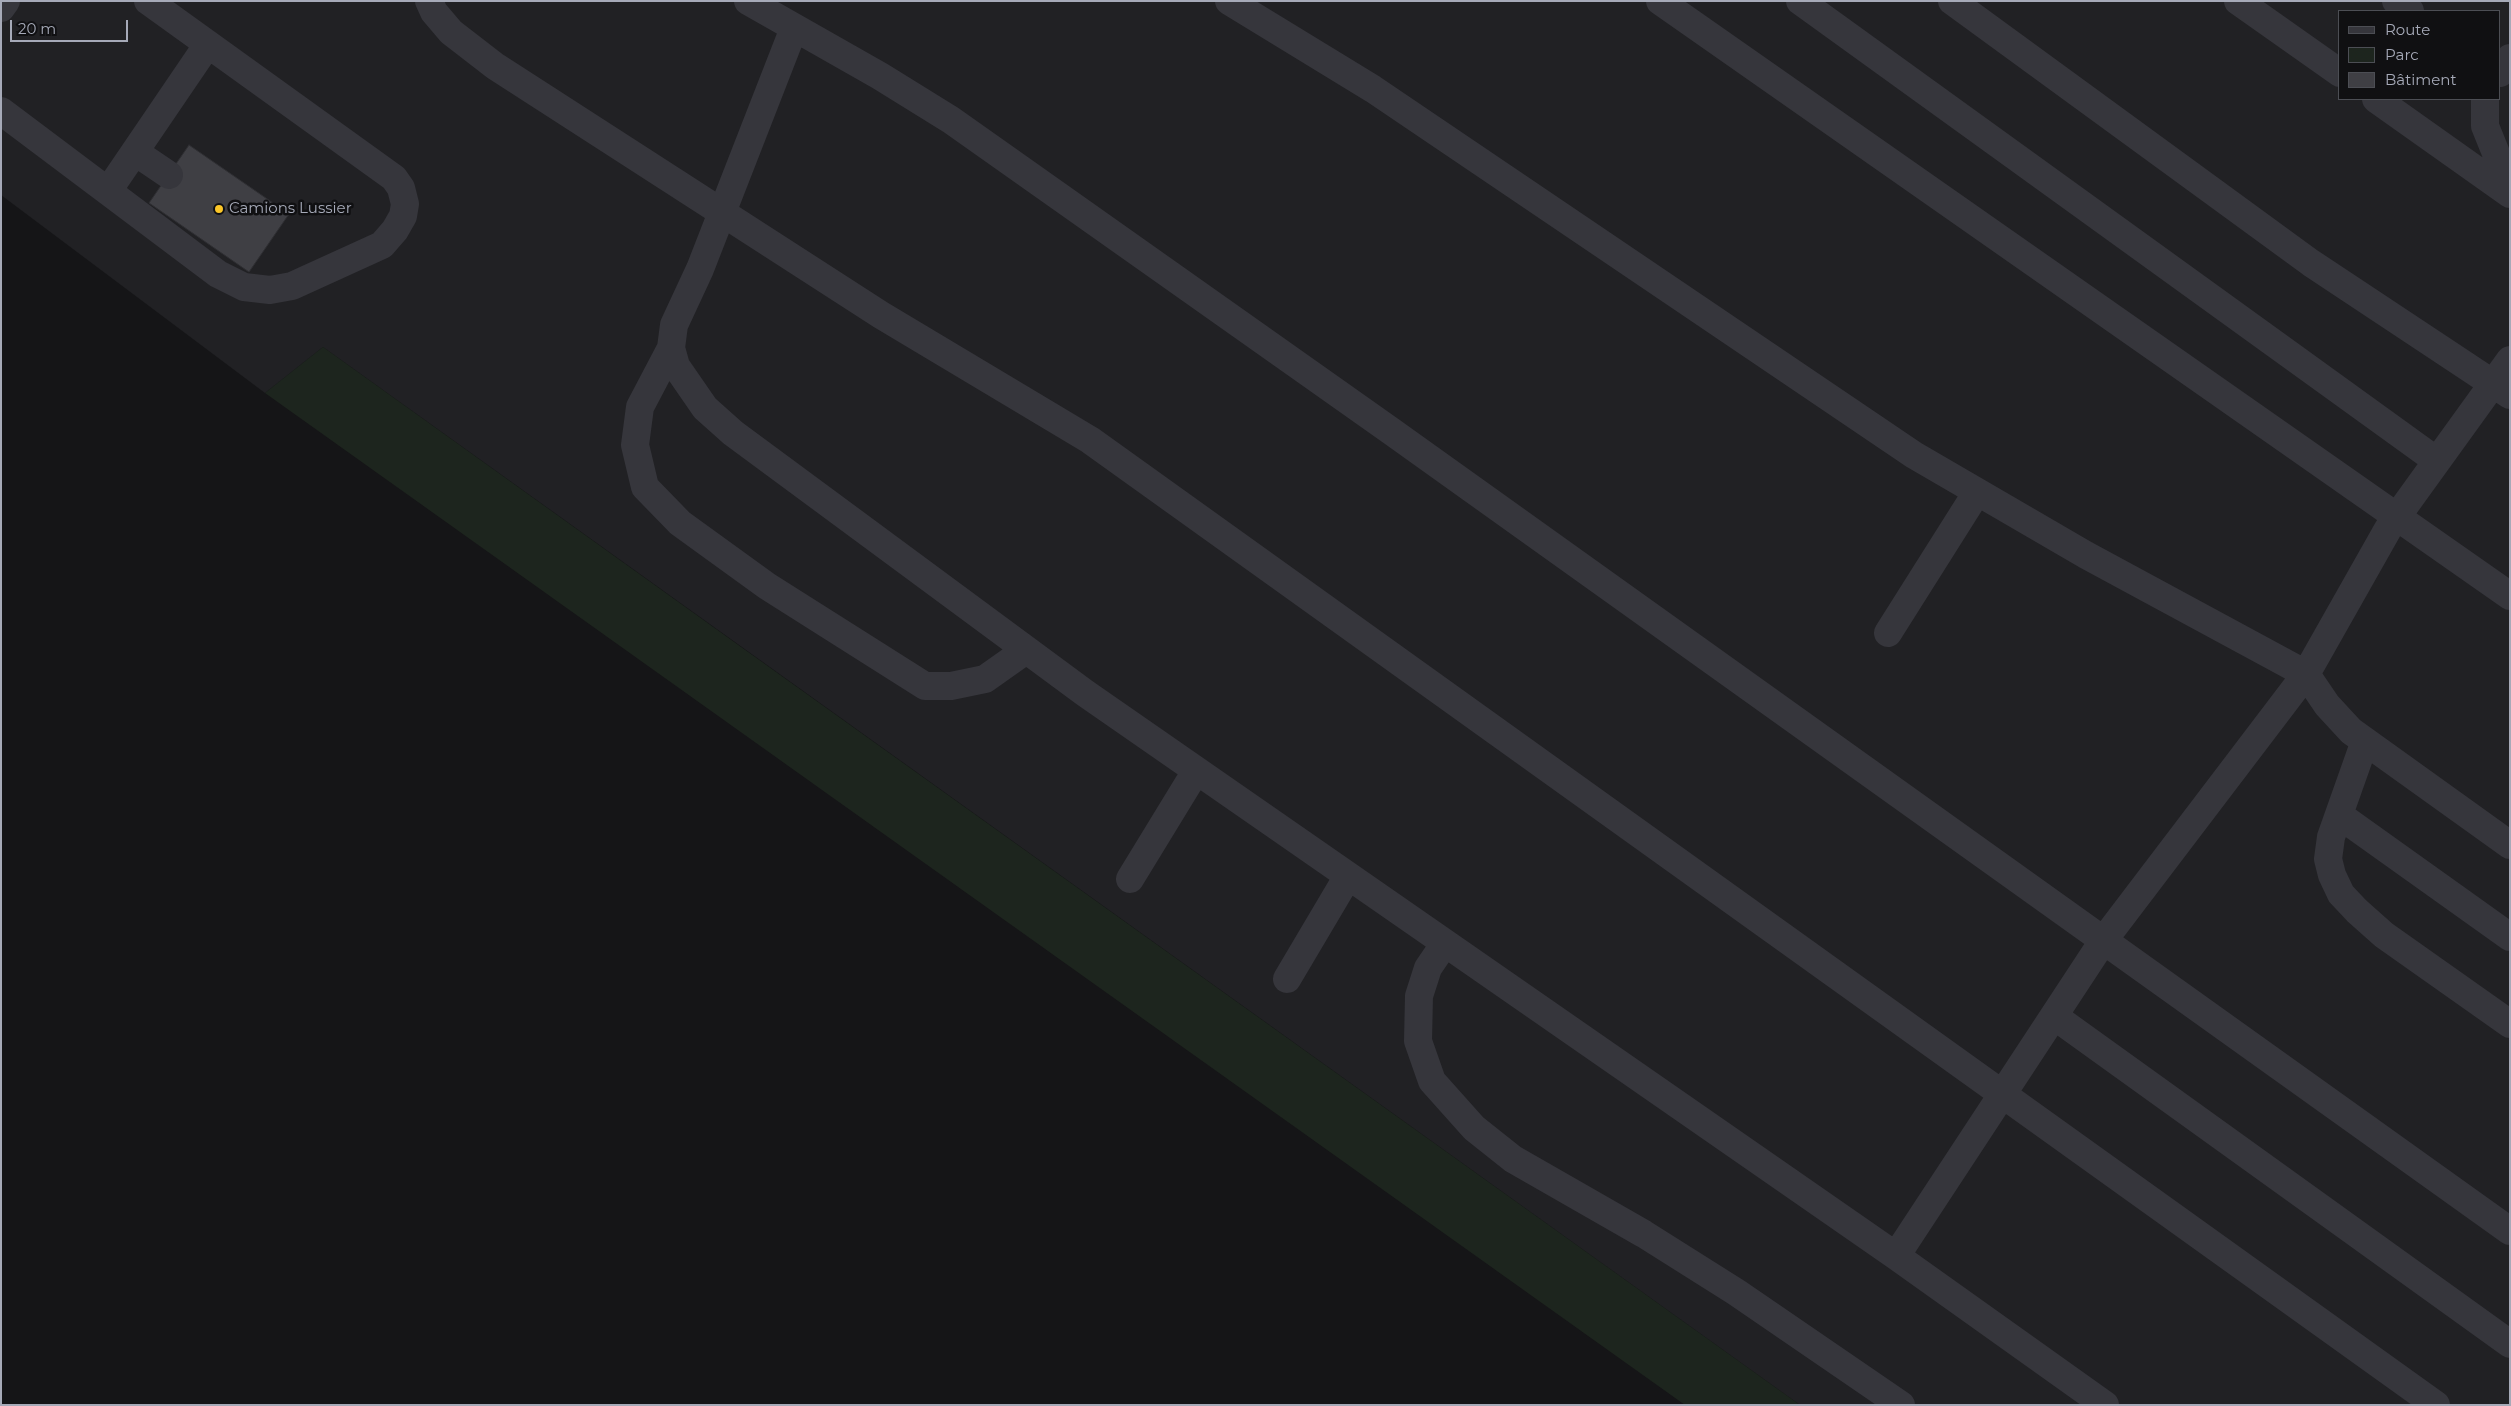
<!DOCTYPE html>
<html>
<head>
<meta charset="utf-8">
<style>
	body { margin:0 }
	#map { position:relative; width:2511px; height:1406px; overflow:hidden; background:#151517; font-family:Montserrat,sans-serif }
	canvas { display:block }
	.frame { position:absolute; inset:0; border:2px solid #a6aab8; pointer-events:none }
	.legend { position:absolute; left:2338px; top:10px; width:162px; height:90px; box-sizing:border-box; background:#101012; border:1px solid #4c4e54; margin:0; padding:6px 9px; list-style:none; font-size:15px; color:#a6aab8 }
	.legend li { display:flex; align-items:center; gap:10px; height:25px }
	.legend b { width:25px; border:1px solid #4c4e54 }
	.scale { position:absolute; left:10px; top:20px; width:118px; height:22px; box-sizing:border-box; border:2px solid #a6aab8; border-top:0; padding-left:6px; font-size:15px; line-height:18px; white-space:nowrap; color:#a6aab8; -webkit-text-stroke:4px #101012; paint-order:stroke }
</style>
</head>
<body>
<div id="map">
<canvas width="2511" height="1406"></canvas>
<div class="frame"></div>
<ul class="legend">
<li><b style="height:6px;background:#36363c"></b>Route</li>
<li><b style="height:14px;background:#1d251e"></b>Parc</li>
<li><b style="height:14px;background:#3f3f44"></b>Bâtiment</li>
</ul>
<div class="scale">20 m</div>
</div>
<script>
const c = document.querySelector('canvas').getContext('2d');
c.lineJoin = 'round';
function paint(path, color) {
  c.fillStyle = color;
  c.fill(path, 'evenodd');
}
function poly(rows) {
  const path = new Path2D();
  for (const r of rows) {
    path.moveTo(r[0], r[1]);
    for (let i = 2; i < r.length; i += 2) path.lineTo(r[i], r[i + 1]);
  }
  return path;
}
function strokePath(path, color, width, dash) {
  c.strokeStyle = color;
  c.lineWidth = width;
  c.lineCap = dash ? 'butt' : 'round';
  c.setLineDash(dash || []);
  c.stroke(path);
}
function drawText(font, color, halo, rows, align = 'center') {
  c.font = font + ' Montserrat,sans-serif';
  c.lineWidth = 5;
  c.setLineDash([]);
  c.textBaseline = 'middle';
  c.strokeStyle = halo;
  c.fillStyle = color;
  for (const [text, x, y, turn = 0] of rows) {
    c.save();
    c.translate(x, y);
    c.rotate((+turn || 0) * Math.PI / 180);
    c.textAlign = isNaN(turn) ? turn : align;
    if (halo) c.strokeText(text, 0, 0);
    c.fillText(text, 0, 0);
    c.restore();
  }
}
paint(poly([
	[1,1,2510,1,2510,1405,1800,1405,323,347,265,393,1,195],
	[2340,11,2500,11,2500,99,2340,99]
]), '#212124');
paint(poly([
	[323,347,730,639,1800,1405,1685,1405,265,393]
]), '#1d251e');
const building = poly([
	[189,145,289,214,249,272,149,203,189,145]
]);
paint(building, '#3f3f44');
strokePath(building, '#2f2f33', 1);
strokePath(poly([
	[429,1,434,12,451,32,495,66,881,315,1090,440,2436,1405],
	[748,1,880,76,951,120,1391,431,2510,1231],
	[1229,1,1373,89,1914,455,2086,555,2306,674,2327,705,2351,731,2510,845],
	[1660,1,2510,596],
	[1800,1,2437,461],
	[1952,1,2311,263,2510,395],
	[2238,1,2340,73],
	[2396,1,2410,11],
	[1,8,6,1],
	[794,28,700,269,674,325,671,348,676,366,705,408,733,433,1085,693,1896,1256,2105,1405],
	[2500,73,2510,58],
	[2376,99,2510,194],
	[2485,99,2485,126,2510,188],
	[1,111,218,274,244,287,270,290,292,286,382,245,395,230,403,216,405,204,401,188,394,178,148,1],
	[135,152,169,175],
	[108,191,208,44],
	[671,348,640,407,635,445,645,487,680,523,767,586,925,686,951,686,985,679,1026,650],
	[1888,633,1977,492],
	[2365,741,2331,837,2328,859,2332,875,2341,894,2357,911,2384,935,2510,1024],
	[2339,815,2510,937],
	[1130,879,1196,771],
	[1445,943,1428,968,1419,996,1418,1041,1432,1081,1474,1128,1513,1159,1644,1234,1736,1292,1901,1405],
	[1287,979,1348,876],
	[2054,1016,2510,1344],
	[1896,1256,2103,941,2306,674,2388,529,2510,360]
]), '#36363c', 28);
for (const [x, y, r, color] of [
	[219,209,5,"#fbc628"]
]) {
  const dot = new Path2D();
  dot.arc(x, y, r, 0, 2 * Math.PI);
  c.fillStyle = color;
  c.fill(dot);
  strokePath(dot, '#101012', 2);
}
drawText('15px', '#a6aab8', '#101012', [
	["Camions Lussier",229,209]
], 'left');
</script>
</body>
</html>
